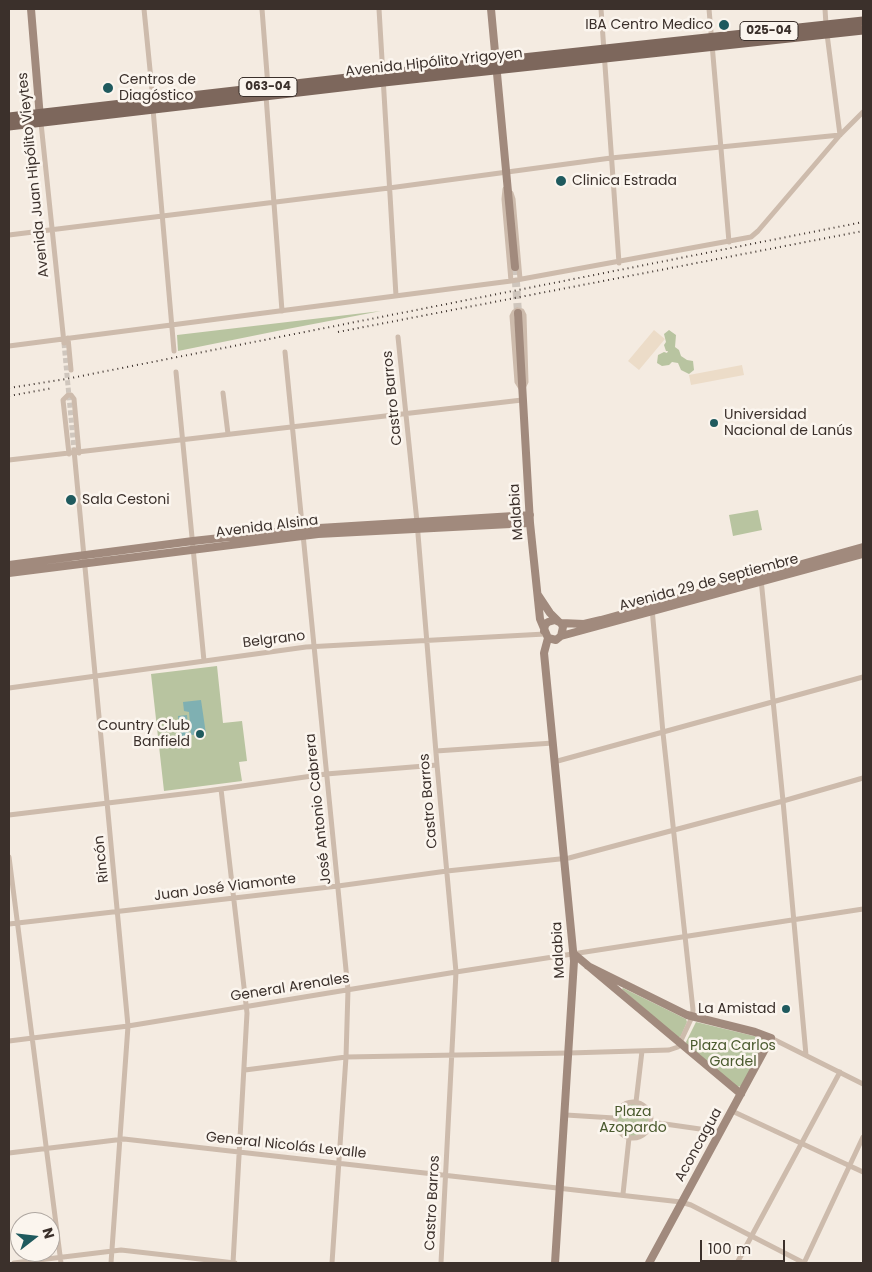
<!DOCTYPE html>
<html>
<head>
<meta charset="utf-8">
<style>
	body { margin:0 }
	#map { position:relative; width:872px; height:1272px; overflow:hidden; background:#f4ebe1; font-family:Poppins,sans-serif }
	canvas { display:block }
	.frame { position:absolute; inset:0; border:10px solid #3b302b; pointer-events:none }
	.north { position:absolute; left:10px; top:1212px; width:50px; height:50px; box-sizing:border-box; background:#fbf5ee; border:1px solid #aea6a0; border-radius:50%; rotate:74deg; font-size:14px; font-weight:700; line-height:20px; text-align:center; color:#3b302b }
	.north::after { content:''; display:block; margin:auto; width:18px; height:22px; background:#1f5a5e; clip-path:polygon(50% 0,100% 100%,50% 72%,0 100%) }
	.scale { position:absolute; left:700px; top:1240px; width:85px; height:22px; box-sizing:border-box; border:2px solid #3b302b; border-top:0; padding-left:6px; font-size:15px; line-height:18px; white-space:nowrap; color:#3b302b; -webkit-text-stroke:4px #fbf5ee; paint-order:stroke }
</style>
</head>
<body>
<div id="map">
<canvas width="872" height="1272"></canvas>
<div class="frame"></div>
<div class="north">N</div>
<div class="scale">100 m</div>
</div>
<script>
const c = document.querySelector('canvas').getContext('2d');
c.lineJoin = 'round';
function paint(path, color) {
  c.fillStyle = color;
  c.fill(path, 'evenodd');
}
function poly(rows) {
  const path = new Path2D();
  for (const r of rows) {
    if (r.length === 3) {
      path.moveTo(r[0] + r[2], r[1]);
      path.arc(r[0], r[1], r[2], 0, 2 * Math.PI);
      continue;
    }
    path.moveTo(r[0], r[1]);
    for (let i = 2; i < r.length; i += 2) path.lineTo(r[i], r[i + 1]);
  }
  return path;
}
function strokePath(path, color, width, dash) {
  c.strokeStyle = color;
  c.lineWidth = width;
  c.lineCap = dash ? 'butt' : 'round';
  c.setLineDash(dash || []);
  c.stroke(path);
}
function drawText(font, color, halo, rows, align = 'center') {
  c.font = font + ' Poppins,sans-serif';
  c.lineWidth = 5;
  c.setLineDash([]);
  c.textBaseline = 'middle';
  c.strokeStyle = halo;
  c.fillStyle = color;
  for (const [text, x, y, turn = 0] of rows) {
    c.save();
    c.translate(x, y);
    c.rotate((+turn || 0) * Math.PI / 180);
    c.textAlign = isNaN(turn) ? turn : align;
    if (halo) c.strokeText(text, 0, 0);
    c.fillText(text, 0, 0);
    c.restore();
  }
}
paint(poly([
	[381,311,277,331,178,351,177,335],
	[669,330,676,335,675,347,679,350,681,356,687,360,693,361,694,370,689,374,681,370,678,363,672,362,669,365,662,366,657,363,658,355,664,352,667,353,668,351,666,351,664,345,666,342,664,334],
	[758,510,762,530,733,536,729,515],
	[217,666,223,723,242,721,247,761,239,762,242,781,164,791,151,674],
	[623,988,686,1019,687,1022,681,1036,678,1038,622,989],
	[696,1022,762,1038,764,1041,764,1044,742,1086,737,1087,687,1045,686,1042],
	[633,1120,16]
]), '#b8c4a0');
paint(poly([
	[654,330,665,339,639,370,628,361],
	[742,365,744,375,691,385,689,375]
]), '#ecdcc8');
paint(poly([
	[201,700,206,734,191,735,189,712,184,711,183,702],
	[187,715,189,736,181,737,178,716]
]), '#7fb0b2');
strokePath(poly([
	[64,343,74,450]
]), '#cfc6bd', 5, [5, 2.5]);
strokePath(poly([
	[515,267,518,313]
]), '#cfc6bd', 8, [8, 4]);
strokePath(poly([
	[144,9,153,100],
	[262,9,268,87],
	[379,9,396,296],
	[601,9,619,263],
	[709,9,729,242],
	[825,9,826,25],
	[827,34,840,135],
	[266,96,282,311],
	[153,109,174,351],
	[41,123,64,343],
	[505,189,504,199,511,281],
	[511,193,513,199,520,279],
	[9,235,389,188,611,158,840,135],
	[517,310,522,311,524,315,526,382,522,390,517,382,512,316,514,312,517,310],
	[398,337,417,522,437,765,456,972,441,1263],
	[68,338,71,370],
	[9,346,511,281,751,237,758,231,840,135,863,112],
	[285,352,348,990,346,1057,332,1263],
	[176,372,204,661],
	[223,393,228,434],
	[74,450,128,1026,111,1263],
	[69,454,63,400,68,395,71,395,74,399,79,453],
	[9,460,522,400],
	[761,579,783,801,806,1055],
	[9,688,306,647,545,634],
	[436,751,553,743],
	[554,762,863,677],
	[221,789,247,1013,233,1263],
	[9,815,207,791,326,774,437,765],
	[9,857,61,1263],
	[9,924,338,886,447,871,569,858,783,801,863,778],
	[771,1038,863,1084],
	[9,1041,128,1026,456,972,863,909],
	[245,1070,346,1057,569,1053,669,1050,678,1047,692,1017,693,1010,663,733,652,608],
	[633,1120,18],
	[636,1102,642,1051],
	[732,1111,863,1172],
	[566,1115,614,1118],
	[651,1122,721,1132],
	[9,1153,124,1139,681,1202,691,1205,804,1263],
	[623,1194,629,1138],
	[14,1263,121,1250,235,1263],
	[737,1263,840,1072],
	[804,1263,863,1137]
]), '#cdbbac', 5);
strokePath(poly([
	[31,9,40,118],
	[491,9,515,267],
	[518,313,530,523,540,619,548,638,556,640,561,636,863,554],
	[9,565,193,541,303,529,530,515],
	[9,573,318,534,530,523],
	[538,595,550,613,558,621],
	[561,623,584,624,601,620,863,547],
	[544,631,545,625,548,622,555,620,561,623,563,627,561,636],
	[548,638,544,653,574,961,555,1263],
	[574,954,741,1094],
	[588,966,687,1015,755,1032,771,1038,649,1263]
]), '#a18a7d', 8);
strokePath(poly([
	[9,117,495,61,863,21],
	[9,126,384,82,863,30]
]), '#7d675c', 9);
strokePath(poly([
	[338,332,863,231],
	[9,388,66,379,863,222],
	[9,396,53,388]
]), '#3b302b', 2, [1, 4]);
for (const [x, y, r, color] of [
	[724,25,6,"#1f5a5e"],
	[108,88,6,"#1f5a5e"],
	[561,181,6,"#1f5a5e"],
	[714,423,5,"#1f5a5e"],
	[71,500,6,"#1f5a5e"],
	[200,734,5,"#1f5a5e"],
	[786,1009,5,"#1f5a5e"]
]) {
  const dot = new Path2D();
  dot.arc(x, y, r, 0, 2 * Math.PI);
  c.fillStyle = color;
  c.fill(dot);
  strokePath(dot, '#fbf5ee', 2);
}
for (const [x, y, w] of [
	[769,31,58],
	[268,87,58]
]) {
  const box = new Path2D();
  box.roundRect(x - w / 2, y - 9.5, w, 19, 4);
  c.fillStyle = '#fbf5ee';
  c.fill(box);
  strokePath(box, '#3b302b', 1);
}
drawText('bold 12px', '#3b302b', null, [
	["025-04",769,31],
	["063-04",268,87]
]);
drawText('14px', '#3b302b', '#fbf5ee', [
	["IBA Centro Medico",713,25,"right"],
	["Centros de",119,80],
	["Diagóstico",119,96],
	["Clinica Estrada",572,181],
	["Universidad",724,415],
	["Nacional de Lanús",724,431],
	["Sala Cestoni",82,500],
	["Country Club",190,726,"right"],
	["Banfield",190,742,"right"],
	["La Amistad",776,1009,"right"]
], 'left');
drawText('14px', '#3b302b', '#fbf5ee', [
	["Avenida Hipólito Yrigoyen",434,63,-6],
	["Avenida Juan Hipólito Vieytes",34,175,-96],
	["Castro Barros",393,398,-96],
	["Malabia",517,512,-94],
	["Avenida Alsina",267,527,-7],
	["Avenida 29 de Septiembre",709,583,-15],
	["Belgrano",274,640,-7],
	["Castro Barros",429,801,-95],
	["José Antonio Cabrera",319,809,-96],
	["Rincón",102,859,-96],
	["Juan José Viamonte",225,888,-7],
	["Malabia",559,950,-93],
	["General Arenales",290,988,-9],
	["Aconcagua",699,1145,-61],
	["General Nicolás Levalle",286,1146,6],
	["Castro Barros",433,1203,-87]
]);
drawText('14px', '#4a5a2e', '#fbf5ee', [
	["Plaza Carlos",733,1046],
	["Gardel",733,1062],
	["Plaza",633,1112],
	["Azopardo",633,1128]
]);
</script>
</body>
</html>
